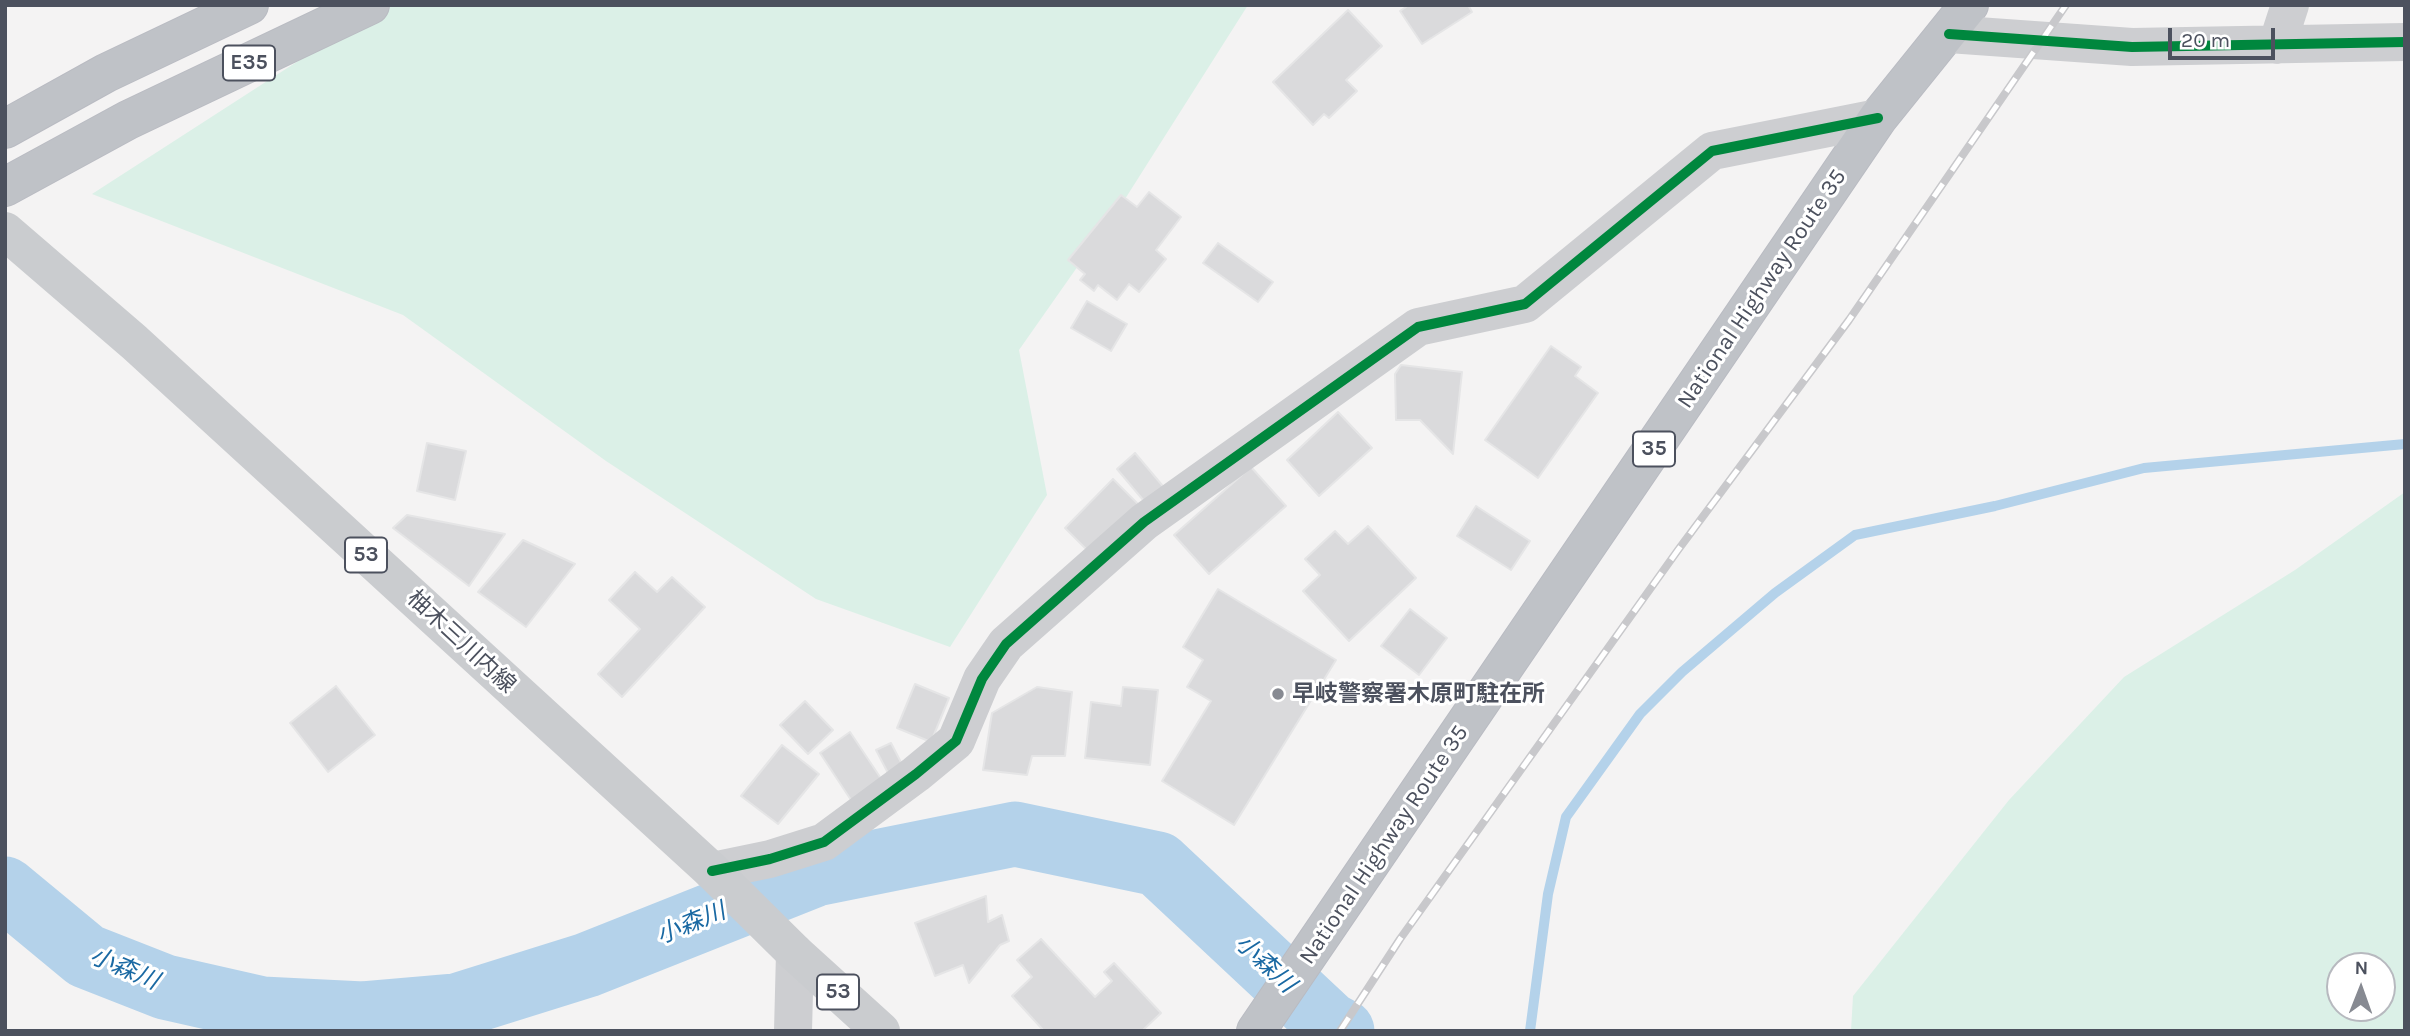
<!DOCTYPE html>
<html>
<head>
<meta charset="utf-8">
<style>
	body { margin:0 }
	#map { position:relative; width:2410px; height:1036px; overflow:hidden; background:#f4f3f3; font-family:Karla,sans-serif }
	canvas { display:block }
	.frame { position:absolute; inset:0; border:7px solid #4c515e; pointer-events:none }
	.north { position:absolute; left:2326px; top:952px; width:70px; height:70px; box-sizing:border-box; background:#fff; border:2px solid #b7b9bf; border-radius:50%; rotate:1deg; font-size:19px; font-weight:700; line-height:28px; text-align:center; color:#4c515e }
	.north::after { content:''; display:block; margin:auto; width:24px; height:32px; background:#878a92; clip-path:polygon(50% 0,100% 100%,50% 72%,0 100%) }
	.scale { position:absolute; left:2168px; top:28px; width:107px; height:32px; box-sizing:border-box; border:4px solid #4c515e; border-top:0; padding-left:9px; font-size:21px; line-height:24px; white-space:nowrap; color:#4c515e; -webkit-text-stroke:5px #fff; paint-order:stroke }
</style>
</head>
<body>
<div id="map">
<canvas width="2410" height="1036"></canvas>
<div class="frame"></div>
<div class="north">N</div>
<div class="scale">20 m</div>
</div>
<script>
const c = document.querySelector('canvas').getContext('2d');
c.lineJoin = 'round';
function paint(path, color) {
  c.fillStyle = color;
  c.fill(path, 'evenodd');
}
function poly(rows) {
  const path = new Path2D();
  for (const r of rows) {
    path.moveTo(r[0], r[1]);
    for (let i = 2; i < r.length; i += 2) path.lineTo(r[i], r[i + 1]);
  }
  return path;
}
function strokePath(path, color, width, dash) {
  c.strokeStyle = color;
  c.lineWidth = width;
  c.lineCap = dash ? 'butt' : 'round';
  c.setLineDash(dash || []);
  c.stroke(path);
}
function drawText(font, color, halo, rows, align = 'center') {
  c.font = font + ' Karla,"Noto Sans JP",sans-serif';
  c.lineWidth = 6;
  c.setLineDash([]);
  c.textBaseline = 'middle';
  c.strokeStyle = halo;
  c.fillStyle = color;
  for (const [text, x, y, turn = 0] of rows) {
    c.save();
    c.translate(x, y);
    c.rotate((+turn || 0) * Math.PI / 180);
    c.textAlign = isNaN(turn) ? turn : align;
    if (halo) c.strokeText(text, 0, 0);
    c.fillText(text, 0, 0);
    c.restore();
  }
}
paint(poly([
	[385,5,1248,5,1125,199,1019,350,1047,495,950,647,816,599,606,461,403,315,92,194],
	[2405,492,2405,1031,1851,1031,1853,996,2009,800,2124,677,2295,570],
	[2340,966,2382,966,2382,1008,2340,1008]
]), '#dbf0e7');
strokePath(poly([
	[1530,1031,1548,894,1566,817,1640,714,1682,672,1775,593,1855,535,1995,506,2144,468,2405,444]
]), '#b4d2ea', 10);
strokePath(poly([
	[5,889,86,956,165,987,262,1009,363,1014,456,1006,587,965,816,874,1015,834,1158,864,1329,1024,1342,1031]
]), '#b4d2ea', 65);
const building = poly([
	[1409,5,1468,5,1472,12,1422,44,1400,11,1409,5],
	[1348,10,1382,46,1346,80,1357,91,1329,118,1324,114,1313,125,1273,82,1348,10],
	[1149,192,1181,217,1156,250,1166,259,1139,292,1129,284,1117,300,1098,285,1094,291,1080,280,1085,274,1068,260,1121,195,1137,207,1149,192],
	[1218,243,1273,282,1258,302,1203,263,1218,243],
	[1087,301,1127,324,1111,351,1071,328,1087,301],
	[1551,346,1581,367,1575,376,1598,393,1538,478,1485,440,1551,346],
	[1401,365,1462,372,1453,454,1420,420,1396,420,1395,374,1401,365],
	[1338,412,1372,448,1319,496,1287,460,1338,412],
	[427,443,466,451,455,500,417,491,427,443],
	[1135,453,1167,491,1149,507,1117,469,1135,453],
	[1251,467,1286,506,1209,574,1174,535,1251,467],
	[1113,479,1140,506,1092,555,1065,528,1113,479],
	[1476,506,1530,541,1511,570,1457,536,1476,506],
	[407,515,505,534,469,586,393,528,407,515],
	[1368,526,1416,578,1349,641,1303,591,1320,575,1305,559,1335,531,1348,544,1368,526],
	[523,540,575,564,526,627,478,592,523,540],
	[635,572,657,592,672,577,705,607,622,697,598,674,640,629,609,600,635,572],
	[1218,589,1336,660,1234,825,1162,781,1211,701,1187,687,1203,660,1183,647,1218,589],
	[1410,609,1447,638,1419,675,1381,646,1410,609],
	[915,684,949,698,931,742,897,728,915,684],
	[336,686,375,735,328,772,290,723,336,686],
	[1037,687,1072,692,1065,756,1032,756,1027,775,983,770,992,713,1037,687],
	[1123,687,1158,690,1150,765,1085,758,1091,702,1121,706,1123,687],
	[805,701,833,730,808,754,780,725,805,701],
	[850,732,882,780,851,800,820,753,850,732],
	[891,743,904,768,889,775,876,750,891,743],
	[782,745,819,774,778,824,741,796,782,745],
	[986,896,988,922,1002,915,1009,941,1000,945,969,983,963,965,935,976,915,923,986,896],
	[1041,939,1095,997,1112,981,1104,972,1114,963,1161,1013,1142,1031,1044,1031,1012,996,1032,977,1017,960,1041,939]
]);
paint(building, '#dadadc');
strokePath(building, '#e5e5e6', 2);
const highway = poly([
	[5,129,106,73,249,5],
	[5,187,128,120,370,5],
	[1256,1031,1878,118,1969,5]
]);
strokePath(highway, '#b9bbc2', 40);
strokePath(poly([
	[1949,34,2132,47,2405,42],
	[2277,45,2290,5],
	[712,871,770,859,824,842,916,774,956,741,982,679,1006,644,1144,522,1418,327,1525,304,1712,151,1878,118],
	[793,1031,795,953]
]), '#cdced1', 38);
strokePath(poly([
	[5,231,134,342,712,871,795,953,881,1031]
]), '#cacccf', 38);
strokePath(highway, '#bfc2c7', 38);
const rail = poly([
	[1340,1031,1400,939,1678,550,1849,320,2066,5]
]);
strokePath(rail, '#c8c8cb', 8);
strokePath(rail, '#fff', 5, [16]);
strokePath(poly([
	[1949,34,2132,47,2405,42],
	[712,871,770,859,824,842,916,774,956,741,982,679,1006,644,1144,522,1418,327,1525,304,1712,151,1878,118]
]), '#00873e', 10);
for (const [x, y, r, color] of [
	[1278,694,7,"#878a92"]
]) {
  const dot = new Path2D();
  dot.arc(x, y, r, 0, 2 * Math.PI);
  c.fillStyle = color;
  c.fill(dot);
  strokePath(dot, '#fff', 2.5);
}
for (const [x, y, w] of [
	[249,63,52],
	[1654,449,42],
	[366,555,42],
	[838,992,42]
]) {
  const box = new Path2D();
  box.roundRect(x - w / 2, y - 17.5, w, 35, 5);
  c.fillStyle = '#fff';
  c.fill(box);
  strokePath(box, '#4c515e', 2);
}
drawText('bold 21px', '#4c515e', null, [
	["E35",249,63],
	["35",1654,449],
	["53",366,555],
	["53",838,992]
]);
drawText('23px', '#4c515e', '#fff', [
	["National Highway Route 35",1762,289,-56],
	["柚木三川内線",461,642,43],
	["National Highway Route 35",1384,845,-56]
]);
drawText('bold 23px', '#4c515e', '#fff', [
	["早岐警察署木原町駐在所",1292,694]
], 'left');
drawText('italic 24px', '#1a69a3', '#fff', [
	["小森川",691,924,-22],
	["小森川",1265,964,43],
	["小森川",124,969,23]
]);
</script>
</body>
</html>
